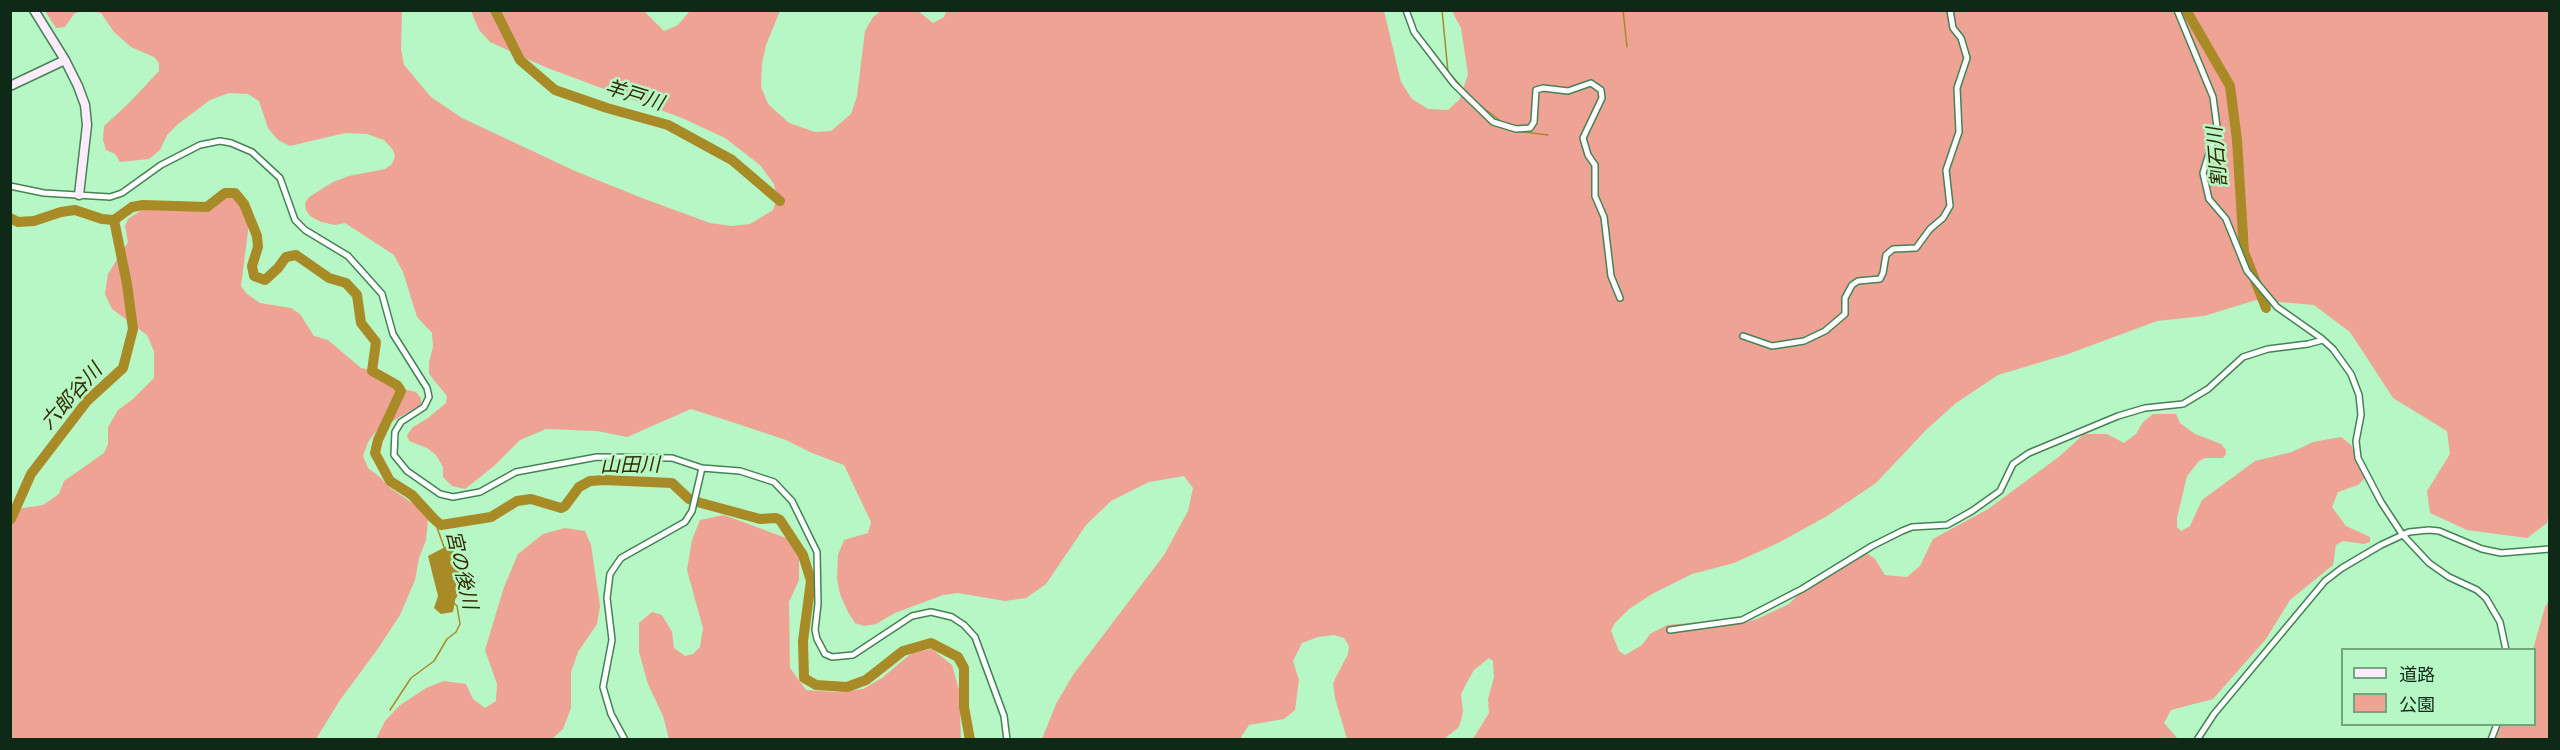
<!DOCTYPE html>
<html>
<head>
<meta charset="utf-8">
<style>
	body { margin:0 }
	#map { position:relative; width:2560px; height:750px; overflow:hidden; background:#b6f7c5; font-family:Helvetica,"Noto Sans JP",sans-serif }
	canvas { display:block }
	.frame { position:absolute; inset:0; border:12px solid #0f2917; pointer-events:none }
	.legend { position:absolute; left:2341px; top:648px; width:195px; height:78px; box-sizing:border-box; background:#b6f7c5; border:2px solid #73a57f; margin:0; padding:8px 10px; list-style:none; font-size:18px; color:#0f2917 }
	.legend li { display:flex; align-items:center; gap:12px; height:30px }
	.legend b { width:30px; border:2px solid #73a57f }
</style>
</head>
<body>
<div id="map">
<canvas width="2560" height="750"></canvas>
<div class="frame"></div>
<ul class="legend">
<li><b style="height:8px;background:#feebfb"></b>道路</li>
<li><b style="height:16px;background:#eea394"></b>公園</li>
</ul>
</div>
<script>
const c = document.querySelector('canvas').getContext('2d');
c.lineJoin = 'round';
function paint(path, color) {
  c.fillStyle = color;
  c.fill(path, 'evenodd');
}
function poly(rows) {
  const path = new Path2D();
  for (const r of rows) {
    path.moveTo(r[0], r[1]);
    for (let i = 2; i < r.length; i += 2) path.lineTo(r[i], r[i + 1]);
  }
  return path;
}
function strokePath(path, color, width, dash) {
  c.strokeStyle = color;
  c.lineWidth = width;
  c.lineCap = dash ? 'butt' : 'round';
  c.setLineDash(dash || []);
  c.stroke(path);
}
function drawText(font, color, halo, rows, align = 'center') {
  c.font = font + ' Helvetica,"Noto Sans JP",sans-serif';
  c.lineWidth = 5;
  c.setLineDash([]);
  c.textBaseline = 'middle';
  c.strokeStyle = halo;
  c.fillStyle = color;
  for (const [text, x, y, turn = 0] of rows) {
    c.save();
    c.translate(x, y);
    c.rotate((+turn || 0) * Math.PI / 180);
    c.textAlign = isNaN(turn) ? turn : align;
    if (halo) c.strokeText(text, 0, 0);
    c.fillText(text, 0, 0);
    c.restore();
  }
}
paint(poly([
	[947,10,1384,11,1401,82,1412,99,1428,109,1448,110,1460,99,1468,74,1461,28,1452,11,2549,11,2550,505,2547,523,2527,538,2467,530,2430,513,2427,491,2450,454,2447,431,2393,398,2350,332,2314,305,2256,300,2204,316,2157,321,2068,354,1998,375,1956,403,1926,430,1876,483,1827,516,1778,543,1734,563,1692,574,1652,594,1629,609,1615,623,1611,631,1619,651,1625,655,1642,645,1650,634,1667,625,1724,620,1742,623,1757,619,1789,604,1818,575,1853,554,1867,553,1875,559,1885,575,1907,577,1920,566,1933,539,1988,509,2060,456,2084,434,2107,434,2124,443,2136,434,2143,422,2153,414,2176,414,2180,423,2195,434,2221,444,2226,450,2226,454,2223,458,2205,458,2199,461,2187,476,2177,518,2177,527,2181,531,2190,526,2202,500,2255,461,2292,452,2313,442,2341,437,2351,445,2365,478,2358,485,2338,492,2332,507,2346,526,2370,537,2370,542,2364,544,2343,541,2336,545,2333,565,2290,600,2266,639,2213,699,2171,710,2164,723,2178,739,1473,739,1489,713,1488,699,1494,677,1493,661,1489,658,1474,670,1466,684,1461,694,1463,712,1459,727,1444,739,1347,739,1335,698,1333,683,1348,654,1349,646,1344,638,1334,635,1318,637,1302,643,1293,661,1299,680,1295,710,1284,719,1249,725,1241,737,1242,739,1042,739,1056,704,1073,675,1164,555,1188,511,1193,488,1184,476,1149,482,1111,501,1086,525,1046,584,1026,598,1005,601,958,593,943,595,895,613,876,624,864,626,855,623,848,612,840,594,837,579,838,555,844,540,868,533,871,522,844,465,812,453,786,440,738,424,691,409,627,437,597,431,546,429,520,440,494,466,465,489,452,486,443,477,443,467,436,455,427,448,409,441,407,435,413,427,428,418,446,403,447,396,429,374,429,362,433,347,432,333,417,317,403,272,394,255,345,223,335,225,321,222,310,216,306,210,305,203,309,197,333,182,349,176,385,169,392,164,395,156,393,150,384,140,367,134,345,133,290,146,278,140,268,128,259,101,248,94,229,93,210,100,178,124,167,135,160,150,149,159,120,162,115,154,106,150,103,140,104,126,129,103,159,71,159,63,154,57,131,47,114,32,101,13,90,11,402,11,401,49,404,65,431,97,462,118,575,171,642,198,710,223,731,226,750,224,773,210,777,199,774,184,760,165,725,138,682,118,545,67,490,42,479,30,471,11,644,11,664,31,678,25,689,12,688,11,780,11,766,45,762,64,761,87,768,104,789,123,815,132,831,131,851,114,857,96,865,31,873,17,881,11,918,11,933,23,944,17],
	[45,11,80,11,74,14,65,27,56,28],
	[231,192,240,195,247,209,248,231,241,286,247,294,260,303,291,308,300,314,314,336,328,340,361,368,374,371,380,380,390,386,416,392,421,398,421,405,377,430,368,442,363,456,368,468,380,477,389,487,425,512,428,520,426,540,419,558,415,580,400,615,377,650,340,700,316,739,11,739,11,510,43,505,59,494,64,481,104,453,108,444,108,427,118,410,132,400,154,378,154,351,147,335,112,309,105,294,108,274,128,242,125,226,128,219,145,208,155,207,199,210,207,208,223,195],
	[724,515,786,538,799,556,799,580,789,602,790,668,806,690,836,692,863,689,882,678,913,652,932,649,952,665,959,690,961,739,669,739,663,716,648,684,639,652,639,623,652,612,662,615,672,632,674,648,685,656,693,654,700,647,703,628,687,570,692,540,700,520],
	[565,528,585,531,591,545,600,606,597,624,578,652,571,672,571,708,563,729,552,739,376,739,385,721,399,706,426,688,444,681,466,684,473,699,485,708,496,701,497,684,485,650,504,587,518,554,543,534],
	[2549,601,2549,739,2496,739,2501,725,2534,724,2533,649,2545,607]
]), '#eea394');
paint(poly([
	[451,544,460,568,460,591,455,600,453,612,441,614,434,608,438,596,428,556]
]), '#a88a27');
strokePath(poly([
	[1442,10,1448,72],
	[1623,10,1627,47],
	[1451,75,1466,92],
	[1482,107,1502,122],
	[1516,131,1548,135],
	[434,519,444,547],
	[390,710,411,678,434,661,447,639,456,632,460,624,457,606,453,602]
]), '#a88a27', 1.5);
strokePath(poly([
	[495,10,520,60,555,90,607,108,668,125,732,160,780,201],
	[2186,10,2230,86,2237,140,2244,252,2266,308],
	[10,218,18,222,34,221,61,212,75,210,102,219,114,220,132,207,143,205,207,207,225,193,235,193,244,204,257,236,258,247,252,266,254,276,265,280,278,268,286,257,296,255,329,278,346,283,357,295,361,323,376,342,372,371,397,385,401,391,378,440,375,453,390,481,412,495,434,519,441,525,491,517,517,501,531,499,561,508,565,506,579,487,590,481,605,480,672,483,689,499,701,503,760,519,776,518,780,520,803,555,811,581,803,641,804,678,816,685,847,687,866,680,903,651,931,643,958,657,964,668,964,707,970,740],
	[11,519,31,474,87,401,123,368,133,329,127,284,114,220]
]), '#a88a27', 10);
const street = poly([
	[1406,10,1414,32,1454,84,1493,122,1516,129,1530,128,1534,122,1536,90,1543,88,1568,91,1591,83,1601,90,1602,98,1583,138,1588,155,1595,165,1595,196,1604,217,1611,276,1620,298],
	[2177,10,2213,97,2217,127,2203,173,2209,199,2226,219,2247,271,2277,307,2321,338,2333,349,2351,374,2359,395,2361,415,2356,441,2358,458,2381,502,2402,534,2429,563,2449,577,2477,590,2486,598,2500,622,2506,650],
	[10,186,44,193,110,197,122,193,161,165,200,145,220,141,231,143,252,152,280,178,295,220,305,230,348,256,382,294,393,334,427,388,429,397,424,407,401,422,395,432,394,455,407,471,440,494,453,497,480,492,516,472,597,457,672,458,702,468,740,471,774,482,792,501,817,552,818,604,815,630,817,639,825,654,832,657,853,655,912,616,931,612,952,617,964,625,975,637,1004,716,1007,740],
	[1743,336,1772,346,1804,341,1825,331,1845,314,1845,298,1852,285,1858,281,1880,279,1883,273,1886,255,1893,249,1916,248,1930,229,1943,218,1950,206,1946,170,1959,132,1957,88,1967,58,1961,38,1953,28,1950,10],
	[1670,630,1742,620,1802,589,1872,546,1902,531,1912,527,1947,525,1972,511,2000,491,2013,464,2029,453,2118,416,2145,408,2183,404,2208,389,2243,357,2268,349,2308,344,2323,340],
	[625,740,611,714,603,687,612,640,607,598,610,574,621,558,685,522,692,511,702,468],
	[2197,740,2214,714,2325,581,2342,568,2381,545,2409,532,2429,530,2439,531,2482,549,2501,553,2550,549],
	[2491,740,2497,724]
]);
const secondary = poly([
	[34,10,65,60,78,86,85,105,87,125,79,195],
	[10,86,65,60]
]);
strokePath(street, '#458256', 8);
strokePath(secondary, '#458256', 11);
strokePath(street, '#fff', 5);
strokePath(secondary, '#feebfb', 8);
drawText('italic 20px', '#362a00', '#b6f7c5', [
	["羊戸川",634,96,17],
	["割石川",2218,157,-95],
	["六郎谷川",72,397,-48],
	["山田川",630,466,-1],
	["宮の後川",461,570,77]
]);
</script>
</body>
</html>
